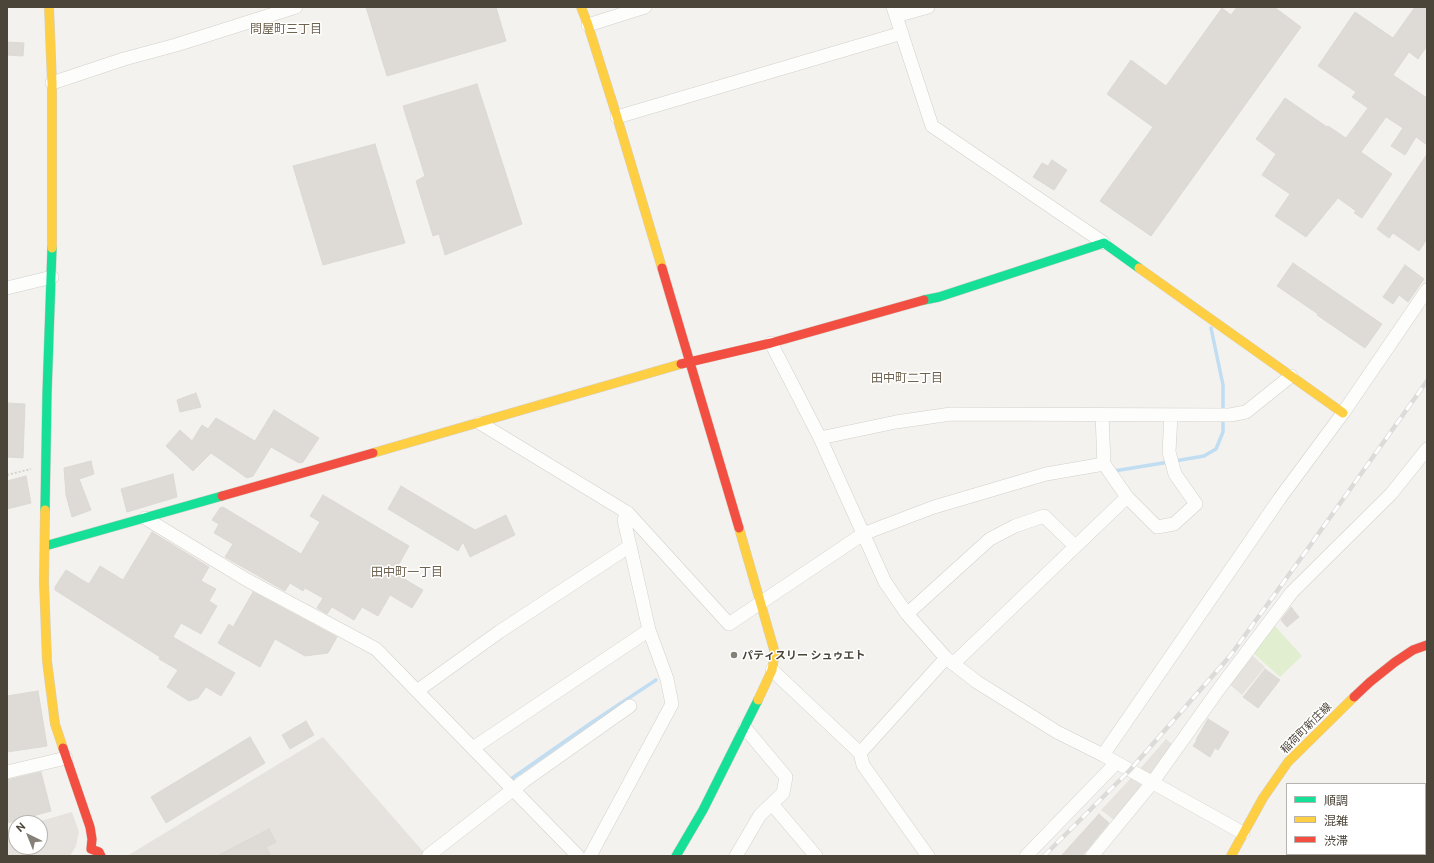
<!DOCTYPE html>
<html>
<head>
<meta charset="utf-8">
<style>
	body { margin:0 }
	#map { position:relative; width:1434px; height:863px; overflow:hidden; background:#f4f2ee; font-family:Ubuntu,"Noto Sans JP",sans-serif }
	canvas { display:block }
	.frame { position:absolute; inset:0; border:8px solid #4b4439; pointer-events:none }
	.legend { position:absolute; left:1286px; top:783px; width:140px; height:72px; box-sizing:border-box; background:#fff; border:1px solid #b7b4b0; margin:0; padding:5px 7px; list-style:none; font-size:12px; color:#4b4439 }
	.legend li { display:flex; align-items:center; gap:8px; height:20px }
	.legend b { width:20px; border:1px solid #b7b4b0 }
	.north { position:absolute; left:8px; top:815px; width:40px; height:40px; box-sizing:border-box; background:#fff; border:1px solid #b7b4b0; border-radius:50%; rotate:317deg; font-size:11px; font-weight:700; line-height:16px; text-align:center; color:#4b4439 }
	.north::after { content:''; display:block; margin:auto; width:14px; height:18px; background:#868178; clip-path:polygon(50% 0,100% 100%,50% 72%,0 100%) }
</style>
</head>
<body>
<div id="map">
<canvas width="1434" height="863"></canvas>
<div class="frame"></div>
<ul class="legend">
<li><b style="height:5px;background:#16e098"></b>順調</li>
<li><b style="height:5px;background:#ffcf43"></b>混雑</li>
<li><b style="height:5px;background:#f24e42"></b>渋滞</li>
</ul>
<div class="north">N</div>
</div>
<script>
const c = document.querySelector('canvas').getContext('2d');
c.lineJoin = 'round';
function paint(path, color) {
  c.fillStyle = color;
  c.fill(path, 'evenodd');
}
function poly(rows) {
  const path = new Path2D();
  for (const r of rows) {
    path.moveTo(r[0], r[1]);
    for (let i = 2; i < r.length; i += 2) path.lineTo(r[i], r[i + 1]);
  }
  return path;
}
function strokePath(path, color, width, dash) {
  c.strokeStyle = color;
  c.lineWidth = width;
  c.lineCap = dash ? 'butt' : 'round';
  c.setLineDash(dash || []);
  c.stroke(path);
}
function drawText(font, color, halo, rows, align = 'center') {
  c.font = font + ' Ubuntu,"Noto Sans JP",sans-serif';
  c.lineWidth = 3;
  c.setLineDash([]);
  c.textBaseline = 'middle';
  c.strokeStyle = halo;
  c.fillStyle = color;
  for (const [text, x, y, turn = 0] of rows) {
    c.save();
    c.translate(x, y);
    c.rotate((+turn || 0) * Math.PI / 180);
    c.textAlign = isNaN(turn) ? turn : align;
    if (halo) c.strokeText(text, 0, 0);
    c.fillText(text, 0, 0);
    c.restore();
  }
}
paint(poly([
	[1274,625,1302,656,1280,677,1252,652]
]), '#e1eecf');
paint(poly([
	[1251,654,1265,667,1242,695,1227,682],
	[323,737,427,856,127,856],
	[1166,739,1172,744,1150,776,1139,770],
	[1131,778,1142,785,1115,821,1101,810],
	[72,812,79,832,76,846,70,856,7,856,7,831,16,828,16,847,40,847,40,823,34,823]
]), '#e6e3df');
strokePath(poly([
	[1211,328,1223,385,1223,412],
	[1175,461,1204,456,1216,449,1223,432,1223,418],
	[1114,471,1169,462],
	[515,782,511,779,591,723,656,680]
]), '#c0ddf1', 3.5);
const building = poly([
	[366,7,496,7,506,41,387,76,366,7],
	[1237,7,1274,7,1301,27,1151,236,1100,201,1153,127,1107,94,1131,60,1166,86,1222,8,1231,15,1237,7],
	[1415,7,1427,7,1427,46,1418,59,1409,52,1393,75,1427,98,1427,145,1416,137,1405,155,1391,146,1403,128,1386,117,1361,152,1392,174,1362,218,1354,213,1356,211,1338,198,1306,237,1275,216,1290,194,1262,175,1276,154,1256,139,1285,98,1327,127,1328,126,1346,138,1368,108,1352,97,1356,92,1318,66,1355,12,1393,38,1415,7],
	[7,42,24,43,23,56,7,55,7,42],
	[477,84,522,224,445,255,439,234,433,236,416,181,425,176,403,106,477,84],
	[375,144,405,243,323,265,293,166,375,144],
	[1427,154,1427,239,1419,251,1393,233,1389,238,1377,229,1427,154],
	[1052,160,1067,170,1054,190,1033,177,1042,163,1048,166,1052,160],
	[1293,263,1382,324,1365,348,1317,315,1318,314,1277,286,1293,263],
	[1405,265,1424,279,1408,302,1399,295,1393,304,1383,297,1405,265],
	[196,393,201,407,180,412,177,400,196,393],
	[7,403,25,404,23,458,7,457,7,403],
	[274,410,319,438,303,462,299,463,271,447,253,476,247,478,211,453,193,471,166,446,180,430,192,441,202,425,208,429,216,418,255,441,274,410],
	[91,461,94,474,79,479,91,510,72,517,66,495,64,468,91,461],
	[173,474,177,497,127,512,121,489,173,474],
	[26,476,31,503,7,509,7,481,26,476],
	[401,486,475,530,506,515,515,535,470,557,463,542,458,551,388,509,401,486],
	[323,495,409,546,394,573,423,590,412,608,390,595,378,616,362,607,354,620,332,607,327,614,317,608,323,598,305,588,303,591,290,583,285,591,225,557,233,544,214,533,219,524,212,520,220,508,223,507,301,554,320,522,310,516,323,495],
	[152,532,209,567,201,581,216,589,209,601,217,606,201,634,181,623,173,637,235,673,221,696,206,687,198,698,189,701,167,687,178,670,159,659,160,657,55,590,55,587,66,570,89,584,100,566,123,580,152,532],
	[253,592,337,637,328,653,305,656,275,639,260,667,218,643,229,624,233,627,253,592],
	[1291,607,1299,617,1287,627,1281,620,1291,607],
	[1265,669,1280,680,1258,708,1243,697,1265,669],
	[38,691,47,746,7,752,7,696,38,691],
	[1208,719,1229,732,1218,750,1215,748,1210,757,1193,746,1197,740,1196,740,1208,719],
	[306,721,314,735,290,749,282,735,306,721],
	[250,737,265,763,166,823,151,797,250,737],
	[41,772,51,811,7,823,7,780,41,772],
	[1099,814,1109,823,1082,856,1061,856,1099,814],
	[269,829,276,842,266,847,271,856,217,856,269,829]
]);
paint(building, '#dedbd6');
strokePath(building, '#dcd9d4', 1);
const street = poly([
	[893,7,932,126,1104,243],
	[896,16,928,7],
	[588,25,645,7],
	[52,83,124,59,176,45,296,7],
	[617,117,902,33],
	[7,288,52,277],
	[771,343,820,438,885,582,907,614,946,658,977,682,1057,732,1103,755,1243,833],
	[1102,415,1104,464,1127,497,1157,527,1174,524,1196,504,1175,474,1169,452,1171,415],
	[480,423,628,513,729,624,863,534,934,507,1046,474,1104,464],
	[820,438,896,422,951,414,1230,415,1246,412,1291,376],
	[627,512,624,520,630,546],
	[145,518,247,580,376,649,578,856],
	[907,614,990,539,1015,526,1044,516,1075,546],
	[954,663,1127,497],
	[772,670,860,753,863,765,928,856],
	[417,691,499,632,630,546,649,630,667,679,672,704,590,856],
	[473,748,649,630],
	[860,753,946,658],
	[1103,755,1280,498,1343,413,1427,290],
	[7,772,66,758],
	[772,804,816,856],
	[429,855,524,781,630,706],
	[736,856,760,815,783,793,786,777,745,728],
	[1026,856,1116,763],
	[1092,856,1152,783,1219,689,1292,592,1391,494,1427,449]
]);
const fast = poly([
	[924,300,939,297,1104,243,1139,268],
	[45,510,47,394,52,248],
	[45,546,222,496],
	[676,856,703,810,758,700]
]);
const slow = poly([
	[49,7,52,83,52,248],
	[581,7,588,25,617,117,662,268],
	[1139,268,1343,413],
	[373,453,681,364],
	[45,510,44,582,47,661,55,724,63,748],
	[739,528,775,653,772,670,758,700],
	[1231,856,1263,798,1288,762,1354,697]
]);
const jam = poly([
	[662,268,739,528],
	[681,364,771,343,924,300],
	[222,496,373,453],
	[1354,697,1370,682,1395,662,1413,650,1427,645],
	[63,748,90,827,92,839,91,849,99,852,101,856]
]);
strokePath(street, '#d2d0cb', 14);
strokePath(fast, '#d3cfc5', 10);
strokePath(slow, '#d3cfc5', 10);
strokePath(jam, '#d3cfc5', 10);
strokePath(poly([
	[7,475,31,469]
]), '#d3d2cc', 2, [2, 2]);
strokePath(street, '#fdfdfc', 13);
strokePath(fast, '#16e098', 9);
strokePath(slow, '#ffcf43', 9);
strokePath(jam, '#f24e42', 9);
const rail = poly([
	[1044,856,1130,770,1230,656,1309,547,1427,381]
]);
strokePath(rail, '#dbdbda', 4.5);
strokePath(rail, '#fff', 3, [9]);
for (const [x, y, r, color] of [
	[734,655,4,"#868178"]
]) {
  const dot = new Path2D();
  dot.arc(x, y, r, 0, 2 * Math.PI);
  c.fillStyle = color;
  c.fill(dot);
  strokePath(dot, '#fff', 1.5);
}
drawText('bold 11px', '#4b4439', '#fff', [
	["パティスリー シュゥエト",742,655]
], 'left');
drawText('11px', '#4b4439', '#fff', [
	["稲荷町新庄線",1306,728,-45]
]);
drawText('12px', '#6e6250', '#fff', [
	["問屋町三丁目",286,29],
	["田中町二丁目",907,378],
	["田中町一丁目",407,572]
]);
</script>
</body>
</html>
